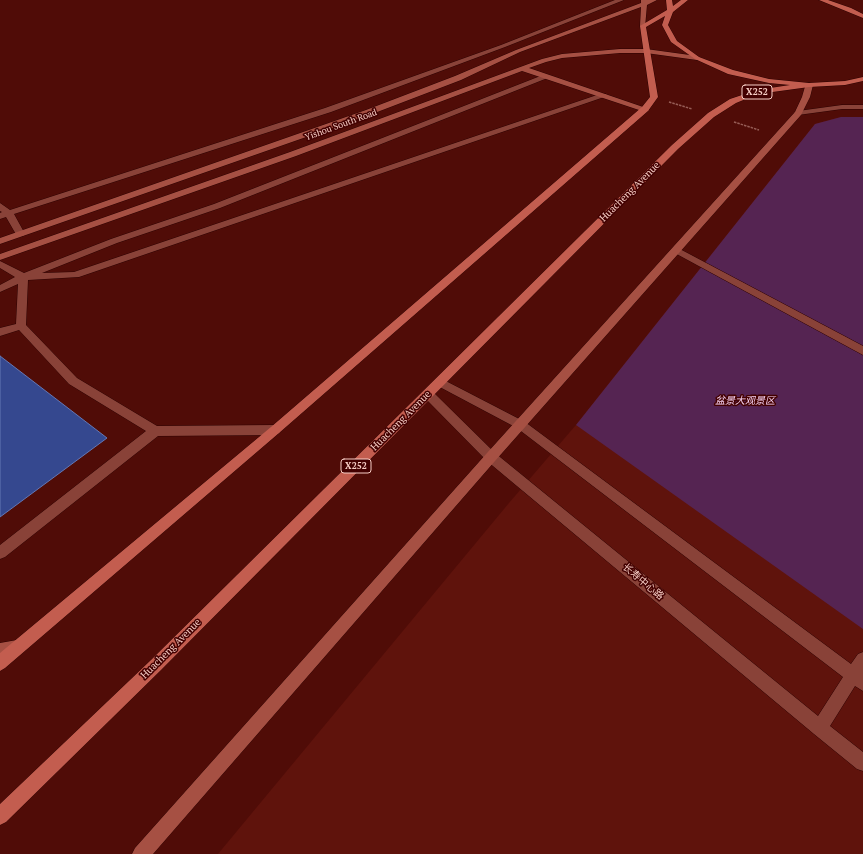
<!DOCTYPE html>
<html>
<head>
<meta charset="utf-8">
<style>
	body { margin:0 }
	canvas { display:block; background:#500c07 }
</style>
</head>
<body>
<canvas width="863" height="854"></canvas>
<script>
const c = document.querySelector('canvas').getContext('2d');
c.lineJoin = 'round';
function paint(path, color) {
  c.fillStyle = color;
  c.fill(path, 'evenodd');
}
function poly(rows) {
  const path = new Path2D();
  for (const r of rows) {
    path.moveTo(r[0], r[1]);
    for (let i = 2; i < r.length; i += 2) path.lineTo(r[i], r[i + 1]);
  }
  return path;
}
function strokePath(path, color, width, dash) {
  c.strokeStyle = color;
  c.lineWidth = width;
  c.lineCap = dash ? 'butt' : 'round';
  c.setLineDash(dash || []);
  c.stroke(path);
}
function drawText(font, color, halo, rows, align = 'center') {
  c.font = font + ' "PT Serif","Noto Sans SC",serif';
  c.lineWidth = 3;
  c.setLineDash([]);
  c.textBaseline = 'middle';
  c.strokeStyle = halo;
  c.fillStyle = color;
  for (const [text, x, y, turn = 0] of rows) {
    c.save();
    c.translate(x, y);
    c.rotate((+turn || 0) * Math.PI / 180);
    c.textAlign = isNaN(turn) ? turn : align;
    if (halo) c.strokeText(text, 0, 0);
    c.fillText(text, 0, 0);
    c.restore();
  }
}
paint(poly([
	[841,117,863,117,863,854,218,854,509,503,576,425,815,124]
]), '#5f130c');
paint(poly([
	[841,117,863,117,863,629,576,425,815,124]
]), '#552452');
const building = poly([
	[0,356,107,438,0,517,0,356]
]);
paint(building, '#35488f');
strokePath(building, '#6478b6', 1);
const lane = poly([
	[676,247,863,346,863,355,673,252,671,250,673,248,676,247],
	[440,378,525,422,851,664,858,654,863,652,863,691,855,686,830,726,863,752,863,771,857,769,814,734,487,461,424,397,422,394,424,391,428,390,432,391,495,453,818,716,843,677,517,428,436,385,434,382,436,379,440,378]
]);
const street = poly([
	[615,0,624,0,505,47,331,112,14,214,25,234,23,236,17,236,6,217,0,219,0,213,2,212,0,211,0,203,10,210,325,108,501,45,615,0],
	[543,75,546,75,550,77,220,208,117,243,42,273,74,272,600,94,606,94,607,96,79,277,28,280,26,325,77,378,157,426,275,425,279,427,281,430,279,433,275,435,158,436,5,557,0,559,0,545,146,431,69,384,19,330,0,336,0,328,16,324,18,284,0,292,0,285,15,277,0,268,0,261,24,273,111,239,214,204,543,75],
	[842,105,863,105,863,109,842,109,798,115,794,113,798,111,842,105]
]);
const secondary = poly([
	[641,0,657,0,647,5,645,27,640,26,641,7,520,52,461,80,372,114,0,244,0,238,366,110,455,76,516,50,641,3,641,0],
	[620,49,646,49,697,56,700,58,697,60,646,53,620,53,562,58,546,62,529,68,649,109,648,111,642,111,522,71,296,156,0,260,0,254,290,152,542,59,562,54,620,49],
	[806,83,809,83,813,85,810,97,801,115,495,461,153,854,132,854,135,848,487,453,795,112,802,97,806,83],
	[17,640,22,642,25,647,22,652,0,657,0,643,17,640]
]);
const primary = poly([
	[666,0,672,0,673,6,681,0,688,0,673,12,668,25,677,41,699,57,733,70,769,79,809,83,845,81,863,77,863,81,845,85,809,87,758,94,736,103,714,117,678,149,161,670,6,822,0,825,0,804,151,660,672,145,708,113,730,99,757,90,790,85,769,83,728,74,695,59,671,42,662,25,665,16,646,27,658,97,648,111,279,433,5,668,0,671,0,653,271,427,642,107,650,97,640,26,667,10,666,0],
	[819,0,828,0,851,8,863,14,863,18,819,0]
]);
strokePath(lane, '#2c0000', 1);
strokePath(street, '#2c0000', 1);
strokePath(secondary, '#2c0000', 1);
strokePath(primary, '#2c0000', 1);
strokePath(poly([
	[669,102,692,109],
	[734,122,759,130]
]), '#965d56', 1.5, [2.5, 1]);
paint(lane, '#894238');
paint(street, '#894238');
paint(secondary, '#a65043');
paint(primary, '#c35d4f');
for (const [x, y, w] of [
	[757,92,30],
	[356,466,30]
]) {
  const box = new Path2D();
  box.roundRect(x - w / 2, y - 7, w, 14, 3);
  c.fillStyle = '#430000';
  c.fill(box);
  strokePath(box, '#f8cec6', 1);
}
drawText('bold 9px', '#f8cec6', null, [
	["X252",757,92],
	["X252",356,466]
]);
drawText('9px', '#f8cec6', '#430000', [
	["Yishou South Road",341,125,-20]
]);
drawText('10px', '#f8cec6', '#430000', [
	["Huacheng Avenue",630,192,-45],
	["Huacheng Avenue",401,421,-45],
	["长寿中心路",643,582,40],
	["Huacheng Avenue",171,649,-45]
]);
drawText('italic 10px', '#f8d3f4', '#430000', [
	["盆景大观景区",745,401]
]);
</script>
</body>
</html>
